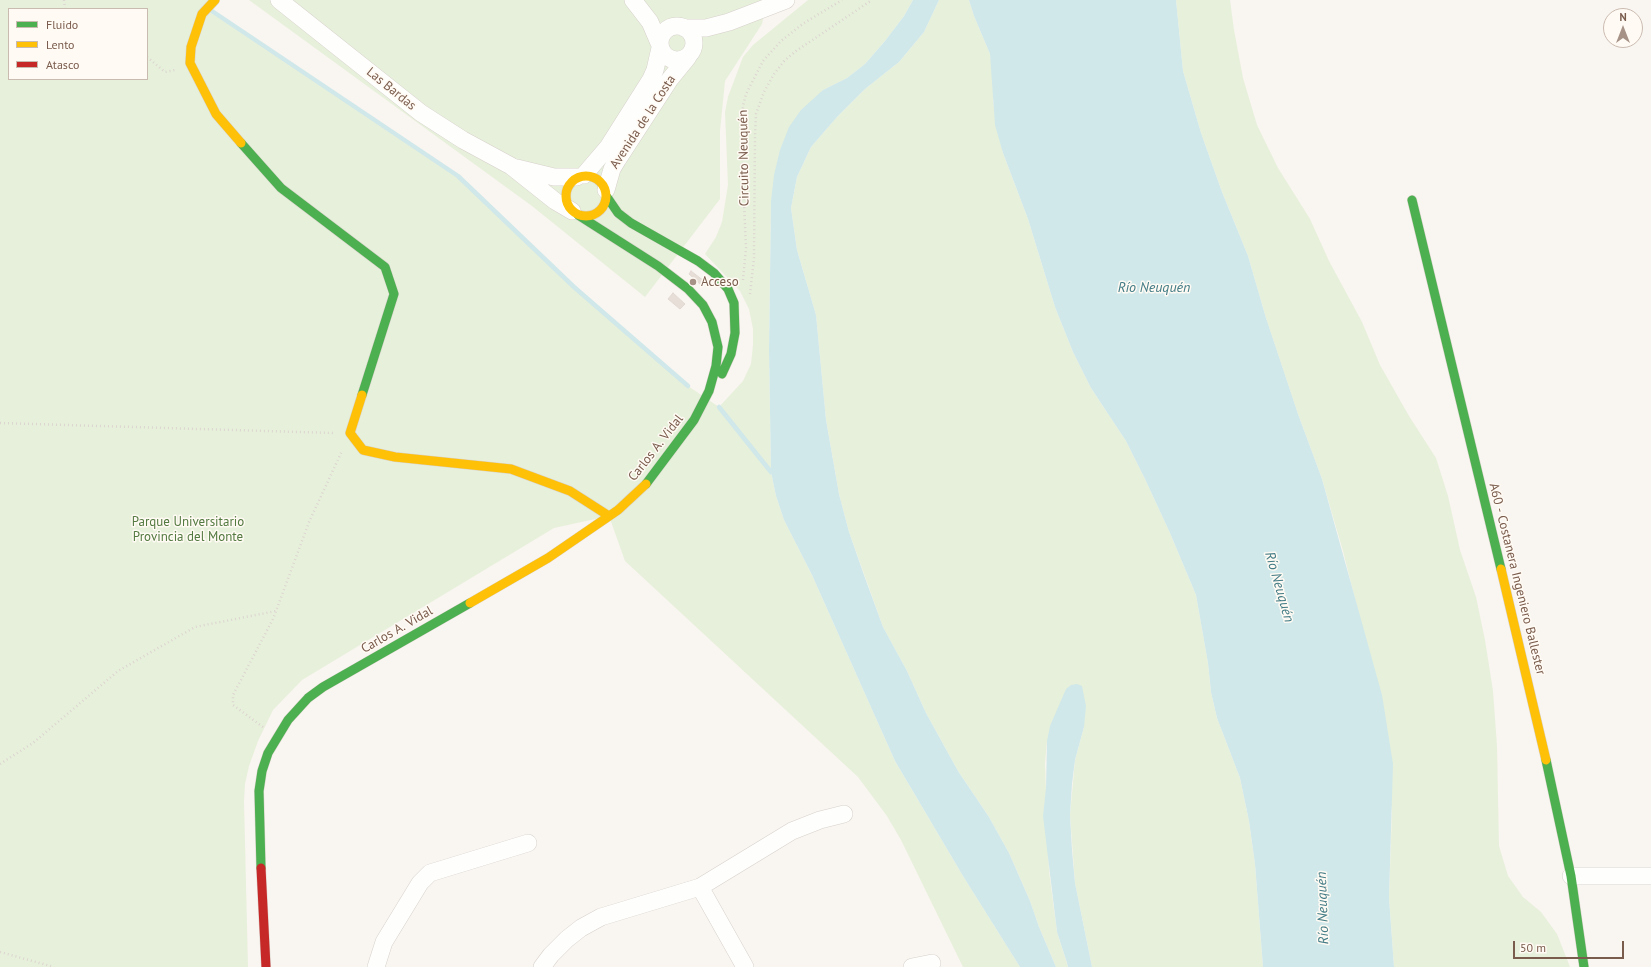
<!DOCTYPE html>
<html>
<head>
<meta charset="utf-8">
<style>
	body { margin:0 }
	#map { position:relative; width:1651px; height:967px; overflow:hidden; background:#f9f5f0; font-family:"PT Sans",sans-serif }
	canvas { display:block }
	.legend { position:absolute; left:8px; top:8px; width:140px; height:72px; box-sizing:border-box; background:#fffaf3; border:1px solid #cabbb1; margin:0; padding:5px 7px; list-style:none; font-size:12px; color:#7a5c4d }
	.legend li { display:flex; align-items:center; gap:8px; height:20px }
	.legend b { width:20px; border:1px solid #cabbb1 }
	.north { position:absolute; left:1603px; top:8px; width:40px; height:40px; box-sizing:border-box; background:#fffaf3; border:1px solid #cabbb1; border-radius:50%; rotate:0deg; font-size:11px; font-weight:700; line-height:16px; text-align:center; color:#7a5c4d }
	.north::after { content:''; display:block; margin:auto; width:14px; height:18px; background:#a69286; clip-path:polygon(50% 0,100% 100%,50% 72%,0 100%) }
	.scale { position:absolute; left:1513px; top:941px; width:111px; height:18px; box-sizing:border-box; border:2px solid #7a5c4d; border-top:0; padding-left:5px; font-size:12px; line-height:14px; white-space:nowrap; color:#7a5c4d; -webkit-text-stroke:3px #fffaf3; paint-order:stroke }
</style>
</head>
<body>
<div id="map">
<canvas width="1651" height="967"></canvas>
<ul class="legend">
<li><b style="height:5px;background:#4caf50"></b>Fluido</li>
<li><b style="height:5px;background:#ffc107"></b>Lento</li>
<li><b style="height:5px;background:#c62828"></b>Atasco</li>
</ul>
<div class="north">N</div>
<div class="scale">50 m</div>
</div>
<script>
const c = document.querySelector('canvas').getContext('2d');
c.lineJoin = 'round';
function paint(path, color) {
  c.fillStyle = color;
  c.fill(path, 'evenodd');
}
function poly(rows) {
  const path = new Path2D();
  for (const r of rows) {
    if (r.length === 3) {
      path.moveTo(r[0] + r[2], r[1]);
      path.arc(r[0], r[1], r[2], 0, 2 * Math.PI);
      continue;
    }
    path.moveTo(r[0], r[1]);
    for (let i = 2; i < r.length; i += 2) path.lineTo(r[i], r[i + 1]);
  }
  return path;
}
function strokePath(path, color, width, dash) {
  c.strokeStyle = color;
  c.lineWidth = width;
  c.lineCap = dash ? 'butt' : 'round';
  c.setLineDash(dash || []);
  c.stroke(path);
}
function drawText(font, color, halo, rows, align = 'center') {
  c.font = font + ' "PT Sans",sans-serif';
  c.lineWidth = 3;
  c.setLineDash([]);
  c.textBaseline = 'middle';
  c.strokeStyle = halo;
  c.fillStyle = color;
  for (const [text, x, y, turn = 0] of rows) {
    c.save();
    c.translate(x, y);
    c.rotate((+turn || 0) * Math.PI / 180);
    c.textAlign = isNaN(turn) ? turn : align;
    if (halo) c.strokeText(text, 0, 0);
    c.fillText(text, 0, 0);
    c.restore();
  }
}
paint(poly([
	[0,0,215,0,208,8,458,176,574,287,688,386,719,407,743,381,751,364,753,345,753,329,749,309,740,291,705,254,716,237,722,222,728,185,725,112,728,97,743,57,753,45,808,0,913,0,904,16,885,41,865,64,847,78,823,90,771,201,769,350,771,472,776,496,784,520,812,575,895,761,963,876,1020,967,963,967,901,840,887,816,858,777,625,561,609,516,554,528,302,680,273,710,258,741,249,766,245,784,244,801,248,967,0,967],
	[9,9,147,9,147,79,9,79],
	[249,0,767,0,762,24,725,81,720,131,720,199,645,297,532,206],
	[939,0,969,0,974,16,990,54,993,75,993,101,1003,153,1028,219,1055,307,1073,352,1091,388,1126,441,1145,479,1170,533,1196,595,1208,663,1211,692,1217,718,1240,778,1249,821,1255,864,1263,967,1092,967,1075,883,1070,815,1075,760,1084,727,1047,741,1045,764,1049,871,1057,932,1068,967,1056,967,1039,927,1030,901,1009,853,989,817,958,771,926,713,907,671,883,627,849,532,839,494,826,420,816,315,797,250,791,208,797,177,811,147,837,117,865,89,899,62,924,32],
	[1176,0,1230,0,1234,30,1243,78,1257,125,1278,168,1310,219,1329,261,1362,322,1380,365,1409,416,1436,458,1448,496,1460,550,1476,597,1485,640,1493,691,1497,746,1499,846,1508,876,1523,897,1541,912,1557,934,1570,967,1394,967,1389,898,1392,811,1360,619,1343,551,1322,479,1298,414,1266,318,1248,256,1222,192,1201,133,1183,71]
]), '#e7f0db');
paint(poly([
	[913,0,939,0,924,32,899,62,865,89,837,117,811,147,797,177,791,208,797,250,816,315,826,420,839,494,849,532,864,575,883,627,907,671,926,713,958,771,989,817,1009,853,1030,901,1039,927,1056,967,1020,967,963,876,895,761,812,575,784,520,776,496,771,472,769,350,771,201,774,175,780,150,789,127,801,110,823,90,847,78,865,64,885,41,904,16],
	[969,0,1176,0,1183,71,1201,133,1222,192,1248,256,1266,318,1298,414,1322,479,1382,695,1393,764,1389,898,1394,967,1263,967,1255,864,1249,821,1240,778,1217,718,1211,692,1208,663,1196,595,1170,533,1145,479,1126,441,1091,388,1073,352,1055,307,1028,219,1003,153,995,125,990,54,974,16],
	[1077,684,1082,686,1086,706,1084,727,1075,760,1072,784,1070,815,1072,850,1075,883,1092,967,1068,967,1067,963,1057,932,1043,816,1046,788,1047,741,1050,726,1066,689,1071,685]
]), '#d0e8ea');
strokePath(poly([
	[212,11,458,176,574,287,688,386],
	[719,407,771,472]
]), '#d0e8ea', 4.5);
const building = poly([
	[691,271,704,281,701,285,689,274,691,271],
	[673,293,685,304,680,309,668,299,673,293]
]);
paint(building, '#e6ded7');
strokePath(building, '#e2d8d2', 1);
const street = poly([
	[279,0,421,113,463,140,511,166,555,201,572,211],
	[633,0,650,22,659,43],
	[677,43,17],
	[684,28,706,28,729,22,786,0],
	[517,168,554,177,577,177],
	[584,175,608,147,651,79,655,70,660,48],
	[606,190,612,169,618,159,670,79,688,57],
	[1571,876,1651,876],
	[700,887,745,967],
	[376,967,384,942,420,883,430,873,528,843],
	[542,967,551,955,567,939,581,928,601,917,700,887,792,831,820,820,844,814],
	[912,967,932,963]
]);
const fast = poly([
	[241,143,281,188,385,267,394,294,362,395],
	[607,197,618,213,631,223,698,261,714,273,728,289,734,303,735,333,731,354,722,374],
	[1412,200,1501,569],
	[578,215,658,266,688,289,703,305,712,322,718,347,716,366,709,391,694,420,646,484],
	[1546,760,1571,876,1584,967],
	[261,868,259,791,262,771,268,753,288,720,308,698,323,687,470,603]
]);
const slow = poly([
	[215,0,202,14,191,47,190,63,216,114,241,143],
	[586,196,20],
	[362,395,350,433,363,450,395,457,511,469,570,491,609,516],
	[1501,569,1546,760],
	[470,603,548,558,618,510,646,484]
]);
const jam = poly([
	[261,868,266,967]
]);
strokePath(street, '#d7d1cb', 18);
strokePath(fast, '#d9d2cb', 10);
strokePath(slow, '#d9d2cb', 10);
strokePath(jam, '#d9d2cb', 10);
strokePath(poly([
	[64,0,65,9],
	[147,57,165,72,175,70],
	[743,280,746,248,741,132,743,106,746,94,763,61,781,41,804,23,842,0],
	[750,294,754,258,755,136,756,114,764,92,774,74,785,60,796,51,872,0],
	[0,423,333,433],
	[263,727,233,705,233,695,273,619,309,522,342,451],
	[0,764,33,743,118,671,195,627,276,611],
	[0,952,54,967]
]), '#dcd5d0', 2.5, [1, 3]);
strokePath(street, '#fefefd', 17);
strokePath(fast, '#4caf50', 9);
strokePath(slow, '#ffc107', 9);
strokePath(jam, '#c62828', 9);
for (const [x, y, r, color] of [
	[693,282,4,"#a69286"]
]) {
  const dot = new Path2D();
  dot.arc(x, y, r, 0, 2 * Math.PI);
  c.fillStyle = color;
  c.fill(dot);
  strokePath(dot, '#fffaf3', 1.5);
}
drawText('13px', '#7a5c4d', '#fffaf3', [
	["Las Bardas",391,89,39],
	["Avenida de la Costa",643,122,-57],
	["Circuito Neuquén",744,158,-91],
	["Carlos A. Vidal",656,448,-52],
	["A60 - Costanera Ingeniero Ballester",1517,579,76],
	["Carlos A. Vidal",397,630,-30]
]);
drawText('13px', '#7a5c4d', '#fffaf3', [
	["Acceso",701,282]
], 'left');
drawText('13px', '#537a41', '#fffaf3', [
	["Parque Universitario",188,522],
	["Provincia del Monte",188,537]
]);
drawText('italic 14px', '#437c86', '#fffaf3', [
	["Río Neuquén",1154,288],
	["Río Neuquén",1279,587,74],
	["Río Neuquén",1323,908,-92]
]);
</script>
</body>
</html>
